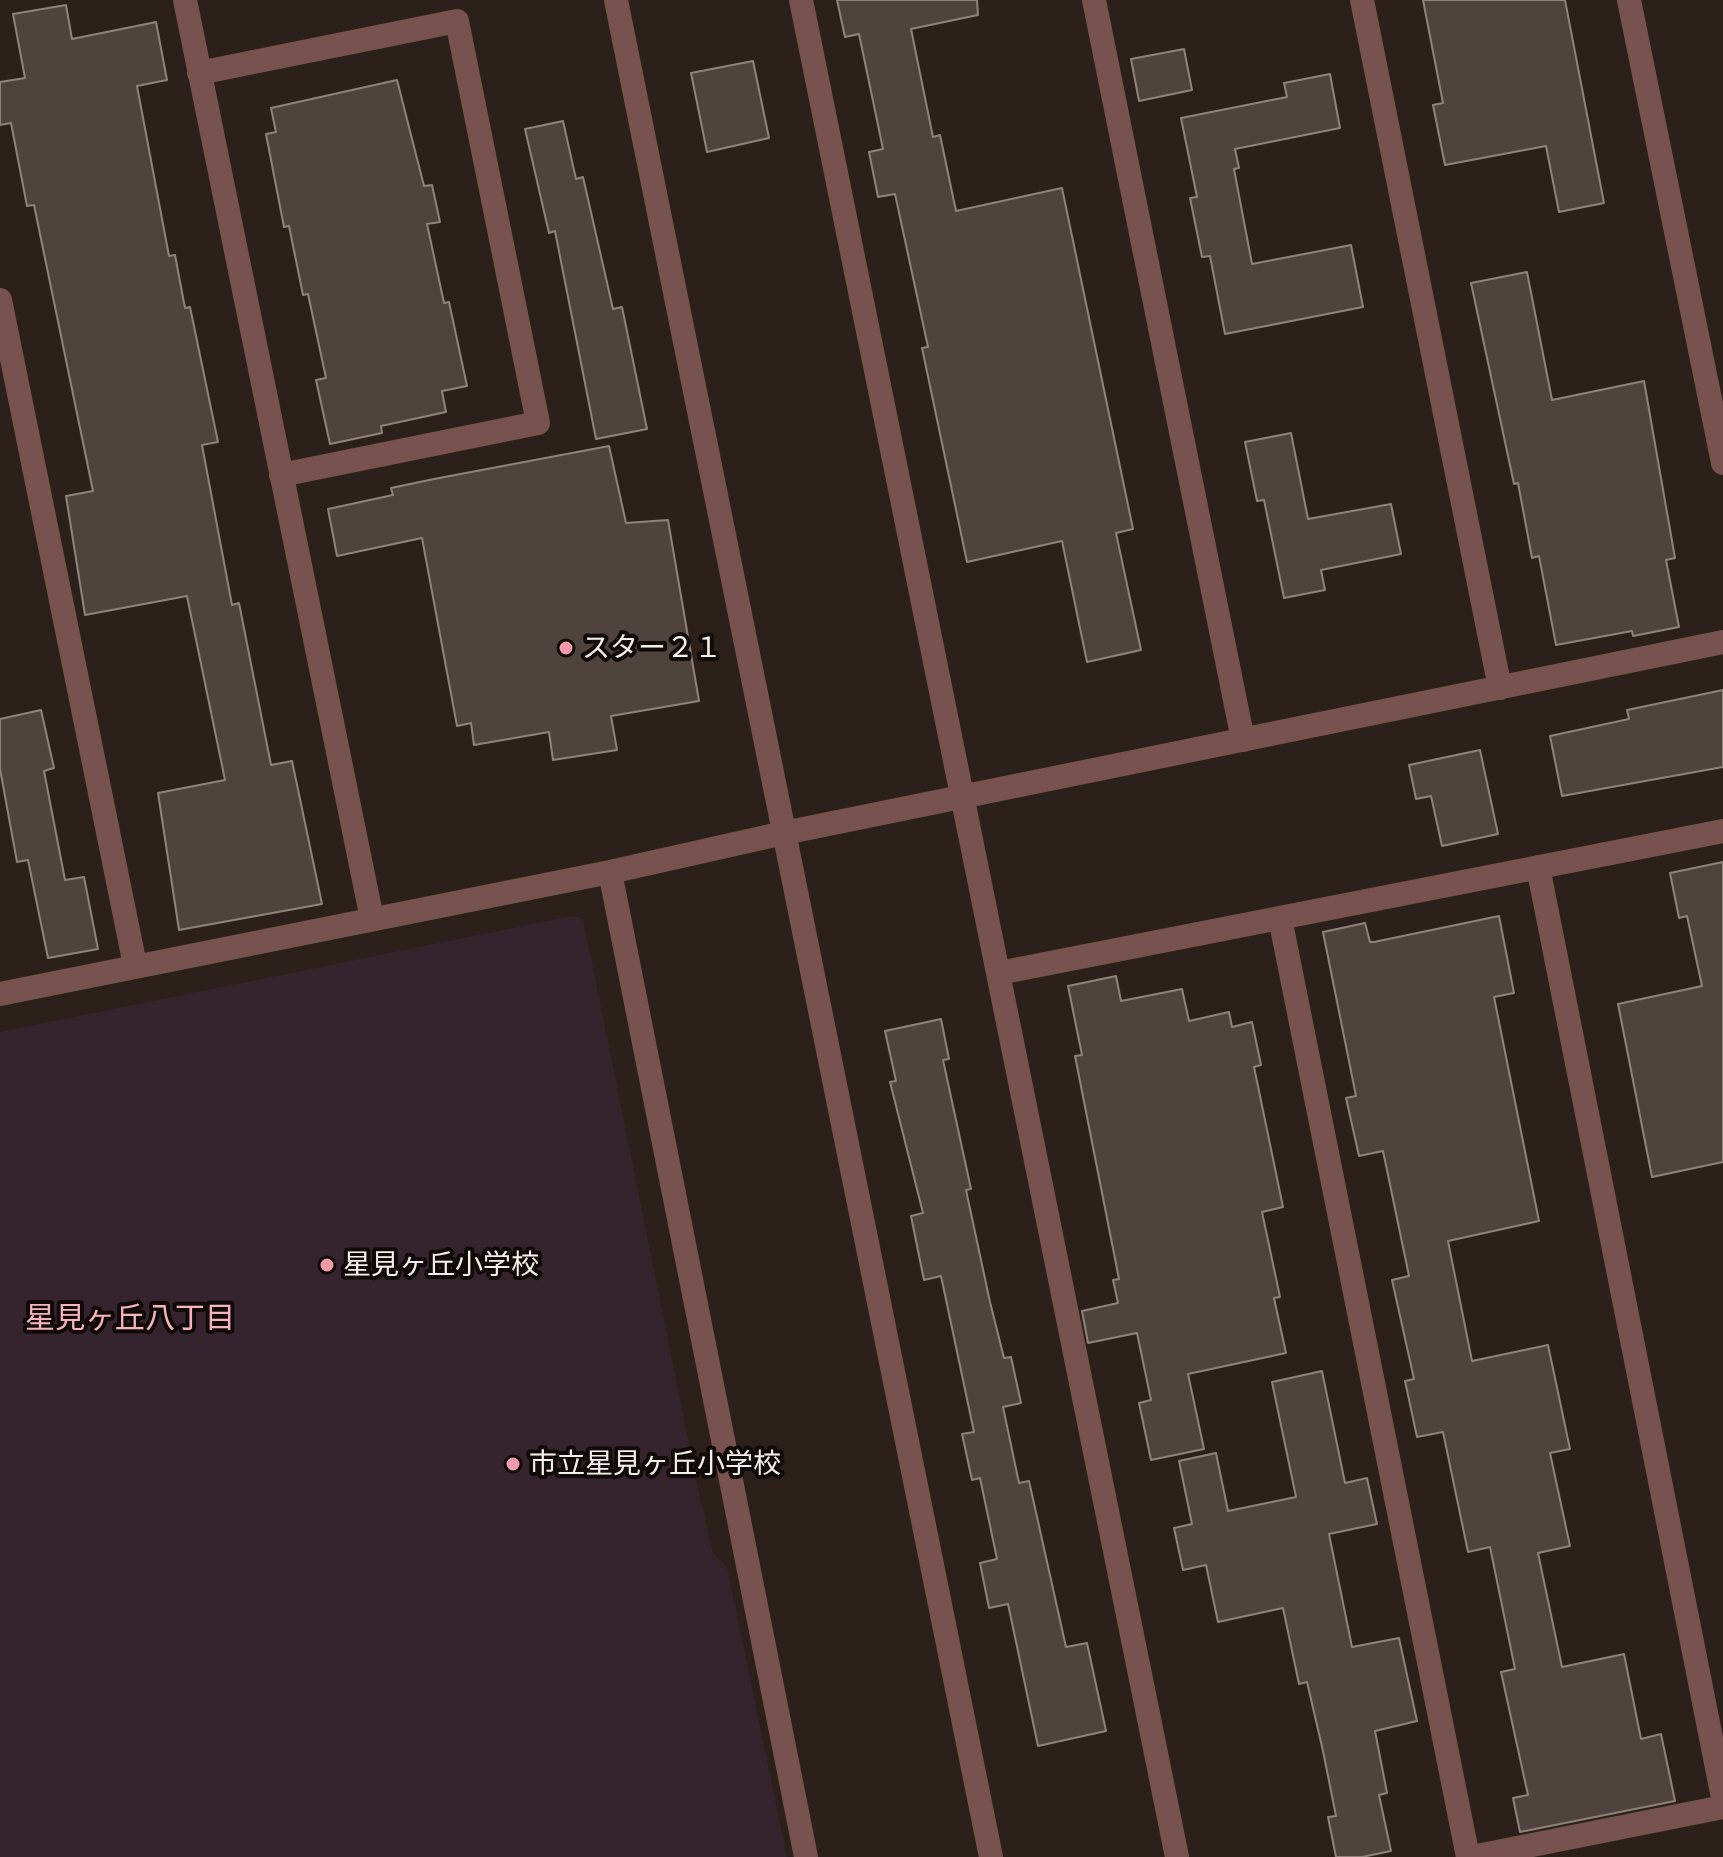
<!DOCTYPE html>
<html>
<head>
<meta charset="utf-8">
<style>
	body { margin:0 }
	canvas { display:block; background:#2b211a }
</style>
</head>
<body>
<canvas width="1723" height="1857"></canvas>
<script>
const c = document.querySelector('canvas').getContext('2d');
c.lineJoin = 'round';
function paint(path, color) {
  c.fillStyle = color;
  c.fill(path, 'evenodd');
}
function poly(rows) {
  const path = new Path2D();
  for (const r of rows) {
    path.moveTo(r[0], r[1]);
    for (let i = 2; i < r.length; i += 2) path.lineTo(r[i], r[i + 1]);
  }
  return path;
}
function strokePath(path, color, width, dash) {
  c.strokeStyle = color;
  c.lineWidth = width;
  c.lineCap = dash ? 'butt' : 'round';
  c.setLineDash(dash || []);
  c.stroke(path);
}
function drawText(font, color, halo, rows, align = 'center') {
  c.font = font + ' "Exo 2","Noto Sans JP",sans-serif';
  c.lineWidth = 8;
  c.setLineDash([]);
  c.textBaseline = 'middle';
  c.strokeStyle = halo;
  c.fillStyle = color;
  for (const [text, x, y, turn = 0] of rows) {
    c.save();
    c.translate(x, y);
    c.rotate((+turn || 0) * Math.PI / 180);
    c.textAlign = isNaN(turn) ? turn : align;
    if (halo) c.strokeText(text, 0, 0);
    c.fillText(text, 0, 0);
    c.restore();
  }
}
paint(poly([
	[573,916,583,919,700,1498,713,1553,727,1567,787,1857,0,1857,0,1032]
]), '#35242e');
const building = poly([
	[837,0,977,0,978,15,911,29,933,137,940,135,956,211,1062,188,1133,529,1116,533,1141,650,1087,662,1062,541,967,562,922,348,928,347,895,194,878,197,869,152,883,149,859,34,845,37,837,0],
	[1423,0,1565,0,1604,203,1559,212,1546,146,1445,165,1433,105,1443,103,1423,0],
	[66,5,72,39,156,22,167,80,137,86,169,256,175,255,185,308,190,307,218,442,202,445,232,605,239,603,271,765,292,761,322,904,179,930,158,793,225,780,187,596,85,615,66,496,93,491,34,205,27,206,11,123,0,125,0,82,25,78,13,14,66,5],
	[1184,49,1192,90,1139,101,1131,59,1184,49],
	[753,61,769,138,707,152,691,73,753,61],
	[1330,74,1340,128,1235,149,1239,168,1234,169,1252,264,1351,245,1363,307,1225,334,1210,256,1202,257,1190,198,1197,197,1181,118,1287,97,1284,83,1330,74],
	[397,80,424,186,432,185,440,222,427,224,444,303,449,302,467,386,442,391,446,412,381,426,382,433,330,444,316,380,326,378,308,294,303,295,289,226,284,227,266,134,276,132,271,108,397,80],
	[563,121,576,179,583,177,613,309,622,307,647,429,596,439,555,231,549,233,525,129,563,121],
	[1527,272,1552,400,1644,381,1675,558,1666,560,1679,627,1633,636,1632,631,1556,645,1539,556,1532,558,1518,483,1514,484,1471,283,1527,272],
	[1291,433,1308,519,1391,504,1401,554,1321,570,1325,590,1284,598,1264,500,1257,501,1245,442,1291,433],
	[609,446,626,523,668,520,699,701,611,716,617,750,553,760,549,732,474,745,471,723,457,726,422,538,337,556,328,509,393,495,391,488,434,479,609,446],
	[1723,690,1723,767,1562,796,1550,736,1629,719,1627,710,1723,690],
	[41,710,54,768,44,771,65,880,84,877,98,949,48,958,28,860,17,862,0,769,0,719,41,710],
	[1480,750,1498,834,1442,846,1431,796,1416,799,1409,765,1480,750],
	[1723,862,1723,1162,1652,1177,1618,1004,1702,986,1687,916,1679,918,1670,873,1723,862],
	[1499,916,1514,993,1494,997,1539,1221,1448,1241,1472,1361,1548,1345,1570,1449,1550,1453,1570,1546,1538,1553,1562,1667,1624,1654,1641,1739,1661,1734,1675,1801,1520,1832,1513,1798,1528,1795,1501,1672,1515,1669,1490,1547,1468,1552,1443,1432,1417,1437,1405,1381,1414,1379,1392,1280,1409,1276,1383,1151,1359,1156,1346,1098,1356,1096,1323,932,1365,923,1370,942,1374,942,1499,916],
	[1116,976,1121,1001,1182,989,1189,1021,1229,1012,1232,1027,1252,1022,1261,1065,1254,1067,1283,1207,1262,1212,1280,1297,1274,1298,1286,1353,1188,1374,1204,1449,1151,1460,1139,1403,1151,1400,1137,1333,1088,1343,1082,1311,1118,1303,1113,1280,1119,1279,1075,1056,1082,1055,1068,986,1116,976],
	[941,1019,949,1059,943,1060,971,1189,966,1190,990,1302,1004,1358,1011,1357,1021,1403,1003,1407,1019,1483,1029,1481,1066,1647,1087,1643,1106,1731,1038,1746,1008,1604,989,1608,980,1563,997,1559,980,1478,972,1480,962,1434,974,1432,941,1276,924,1280,911,1216,923,1213,890,1082,896,1081,885,1031,941,1019],
	[1322,1371,1345,1483,1367,1478,1377,1524,1329,1534,1352,1647,1399,1638,1417,1721,1375,1731,1387,1793,1379,1795,1391,1851,1362,1857,1336,1857,1328,1817,1336,1816,1323,1751,1307,1682,1299,1684,1283,1608,1218,1622,1206,1565,1183,1570,1174,1528,1192,1524,1179,1461,1216,1453,1228,1511,1296,1497,1272,1382,1322,1371]
]);
paint(building, '#4f443d');
strokePath(building, '#8f837b', 2);
strokePath(poly([
	[185,0,372,919],
	[616,0,991,1857],
	[801,0,1177,1857],
	[1094,0,1243,740],
	[1362,0,1500,688],
	[1629,0,1723,463],
	[199,73,457,21,538,423,281,475],
	[0,300,135,965],
	[1538,867,1723,1798],
	[610,872,806,1857],
	[1280,918,1468,1857],
	[999,973,1723,831],
	[0,994,610,872,784,833,1723,642],
	[1472,1857,1723,1807]
]), '#78524e', 24);
for (const [x, y, r, color] of [
	[566,648,8,"#f39aa8"],
	[327,1265,8,"#f39aa8"],
	[513,1464,8,"#f39aa8"]
]) {
  const dot = new Path2D();
  dot.arc(x, y, r, 0, 2 * Math.PI);
  c.fillStyle = color;
  c.fill(dot);
  strokePath(dot, '#100b09', 3);
}
drawText('28px', '#f6efeb', '#100b09', [
	["スター２１",582,648],
	["星見ヶ丘小学校",343,1265],
	["市立星見ヶ丘小学校",529,1464]
], 'left');
drawText('30px', '#f8b4be', '#100b09', [
	["星見ヶ丘八丁目",130,1318]
]);
</script>
</body>
</html>
